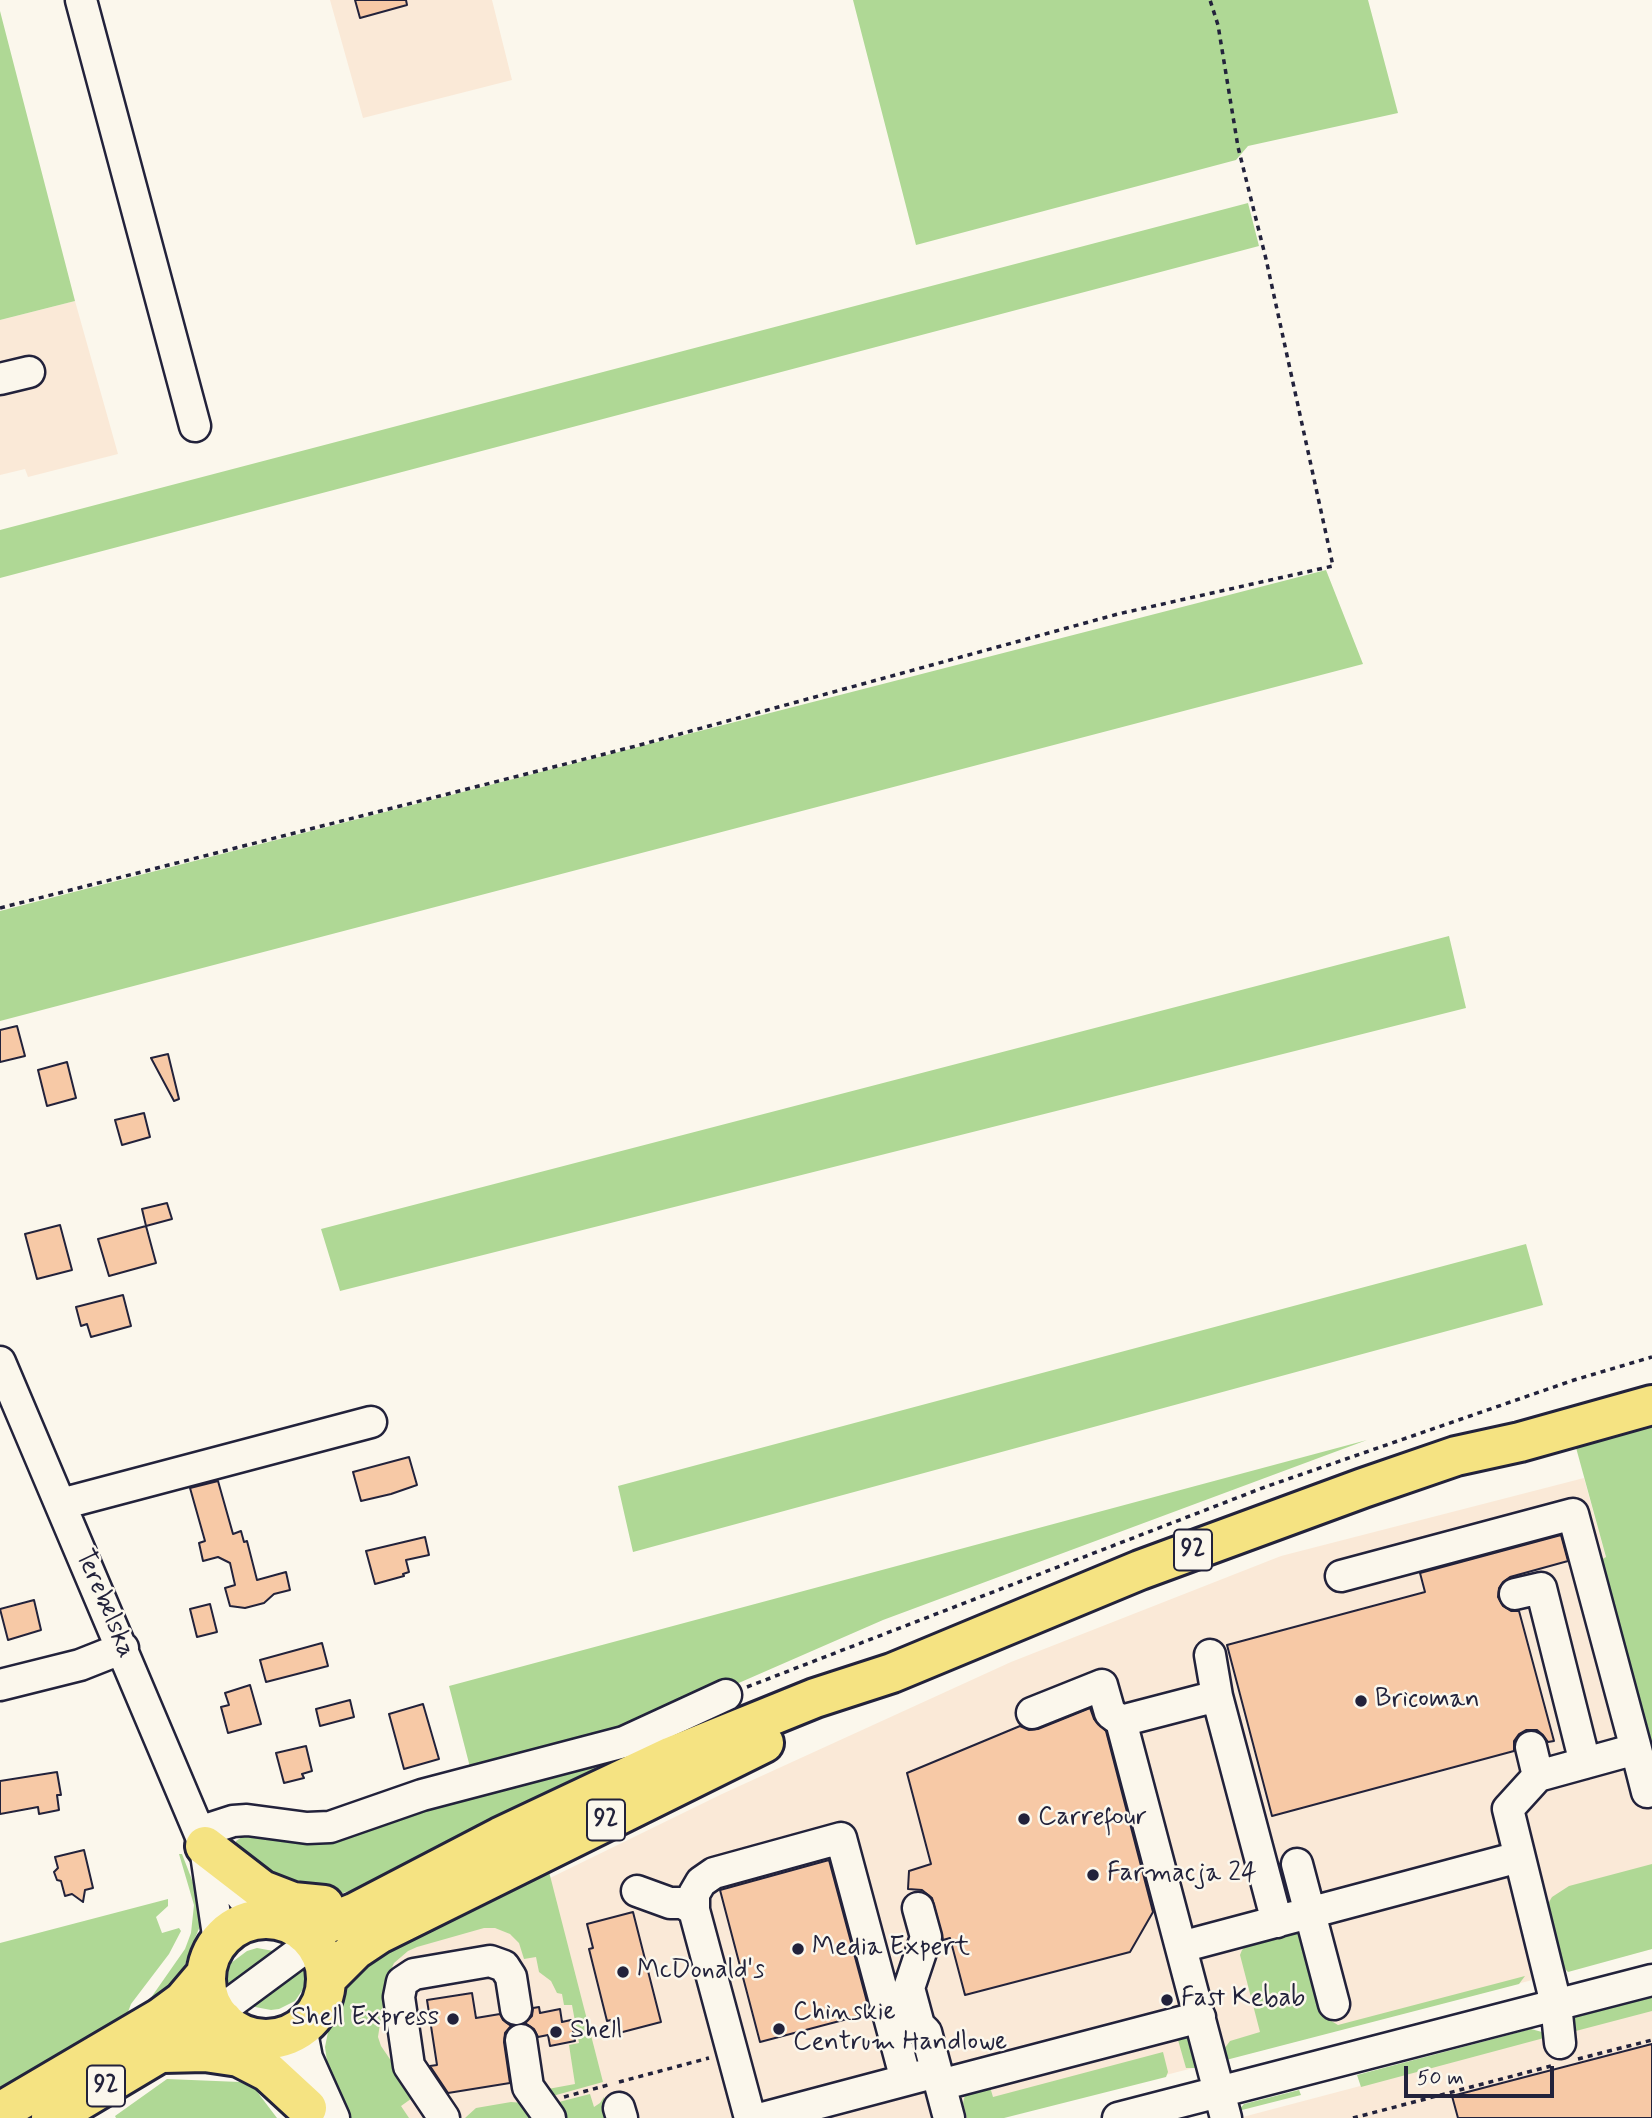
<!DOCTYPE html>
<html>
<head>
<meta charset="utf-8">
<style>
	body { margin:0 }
	#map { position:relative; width:1652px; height:2118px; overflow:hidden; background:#fbf7ec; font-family:Mynerve,sans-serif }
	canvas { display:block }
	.scale { position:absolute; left:1404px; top:2066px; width:150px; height:32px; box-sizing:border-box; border:4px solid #22223b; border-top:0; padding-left:9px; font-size:21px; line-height:24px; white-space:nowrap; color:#22223b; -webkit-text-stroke:5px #fbf7ec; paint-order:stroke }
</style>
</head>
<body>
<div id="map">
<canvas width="1652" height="2118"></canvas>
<div class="scale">50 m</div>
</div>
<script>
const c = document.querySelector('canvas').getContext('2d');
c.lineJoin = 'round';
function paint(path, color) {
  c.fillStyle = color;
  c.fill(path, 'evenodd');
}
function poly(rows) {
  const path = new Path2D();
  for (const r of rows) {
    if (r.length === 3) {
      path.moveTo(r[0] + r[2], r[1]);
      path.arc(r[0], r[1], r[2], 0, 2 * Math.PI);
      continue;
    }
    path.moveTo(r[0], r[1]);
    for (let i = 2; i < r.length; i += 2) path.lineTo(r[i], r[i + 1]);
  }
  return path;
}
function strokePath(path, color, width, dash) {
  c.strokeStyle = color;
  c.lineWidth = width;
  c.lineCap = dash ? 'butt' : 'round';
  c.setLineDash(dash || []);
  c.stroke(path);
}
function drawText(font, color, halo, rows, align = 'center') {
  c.font = font + ' Mynerve,sans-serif';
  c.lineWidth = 5;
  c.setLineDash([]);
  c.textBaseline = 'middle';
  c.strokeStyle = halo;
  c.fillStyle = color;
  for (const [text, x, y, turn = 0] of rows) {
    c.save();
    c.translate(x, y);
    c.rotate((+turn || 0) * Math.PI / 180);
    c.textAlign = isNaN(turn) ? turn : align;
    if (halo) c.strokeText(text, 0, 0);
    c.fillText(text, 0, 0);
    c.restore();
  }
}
paint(poly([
	[330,0,492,0,512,80,363,118],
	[75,301,118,454,28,477,25,469,0,475,0,320],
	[1584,1478,1652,1726,1652,1949,1000,2118,360,2118,382,1960,722,1794,1011,1662,1281,1556],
	[1652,2009,1652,2118,1239,2118]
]), '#fae9d7');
paint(poly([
	[853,0,1368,0,1398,113,1248,146,1236,160,916,245],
	[0,11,75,301,0,320],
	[1248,203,1259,246,0,578,0,530],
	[1326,570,1363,664,0,1021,0,911],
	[1449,936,1466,1008,340,1291,321,1229],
	[1526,1244,1543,1305,633,1552,618,1486],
	[1652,1422,1652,1760,1599,1561,1606,1557,1575,1444],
	[1367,1440,883,1620,631,1730,471,1771,449,1686],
	[703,1713,711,1732,367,1885,334,1896,305,1896,236,1850,236,1841,248,1833,262,1832],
	[179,1854,182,1854,199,1898,200,1926,187,1958,181,1979,141,2012,185,1949,191,1933,194,1905],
	[546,1860,603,2082,549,2097,548,2089,575,2084,569,2045,579,2043,572,2005,564,2005,562,1994,557,1993,551,1981,539,1972,536,1957,524,1959,519,1943,510,1934,495,1928,484,1928,417,1947,408,1951,394,1963,387,1978,378,2037,381,2046,415,2096,401,2106,409,2118,351,2118,328,2068,325,2047,328,2032,358,1963],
	[1652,1864,1652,1949,1568,1972,1562,1965,1546,1907,1552,1897,1569,1886],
	[168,1899,168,1906,156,1917,162,1933,179,1928,181,1931,169,1954,131,2004,128,2012,129,2024,0,2105,0,1943],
	[1305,1929,1328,2019,1338,2025,1525,1976,1519,1984,1226,2060,1224,2049,1230,2041,1260,2032,1240,1955,1242,1950,1247,1945,1289,1935,1289,1932],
	[257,1948,279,1952,221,1992,222,1983,231,1963,247,1951],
	[308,1958,308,1975,305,1986,295,2001,279,2009,271,2010,250,2006],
	[1652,1997,1652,2011,1572,2032,1567,2024,1574,2017],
	[1531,2029,1542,2032,1544,2038,1361,2087,1357,2075],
	[1176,2033,1189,2038,1198,2068,1186,2068],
	[1163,2052,1168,2072,1166,2077,1004,2118,967,2118,963,2103,966,2091,990,2087,993,2097],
	[167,2079,240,2082,255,2089,277,2118,116,2118,115,2116],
	[1299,2090,1301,2095,1238,2111,1244,2104],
	[590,2094,594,2107,600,2103,604,2097,610,2118,561,2118,555,2103],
	[511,2102,524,2103,538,2118,465,2118,476,2108]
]), '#afd895');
const building = poly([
	[355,0,406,0,407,5,360,18,355,0],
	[17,1026,25,1056,0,1062,0,1030,17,1026],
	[168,1054,179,1099,174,1101,151,1058,168,1054],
	[67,1062,76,1098,47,1106,38,1070,67,1062],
	[144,1113,150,1137,122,1145,115,1120,144,1113],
	[167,1203,172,1219,146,1226,142,1209,167,1203],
	[60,1225,72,1270,37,1279,25,1234,60,1225],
	[146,1226,156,1263,109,1276,98,1239,146,1226],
	[123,1295,131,1326,91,1337,87,1324,81,1326,76,1307,123,1295],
	[409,1457,417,1485,391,1494,361,1501,353,1472,409,1457],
	[218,1481,233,1534,241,1531,244,1542,247,1541,257,1580,286,1572,290,1590,274,1594,264,1603,245,1608,230,1606,225,1588,235,1585,230,1563,218,1557,203,1561,199,1543,205,1541,190,1488,218,1481],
	[1561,1535,1568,1561,1510,1577,1503,1582,1499,1588,1498,1597,1503,1606,1511,1611,1519,1611,1554,1741,1548,1742,1543,1735,1537,1730,1526,1730,1519,1734,1514,1741,1514,1751,1272,1816,1227,1645,1425,1592,1420,1573,1561,1535],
	[425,1537,429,1555,406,1560,409,1572,403,1574,404,1576,375,1584,366,1551,425,1537],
	[34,1600,41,1630,8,1640,0,1609,34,1600],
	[210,1604,217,1632,197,1637,190,1609,210,1604],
	[322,1643,328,1666,266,1682,260,1660,322,1643],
	[250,1685,261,1724,228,1733,221,1707,229,1705,225,1693,250,1685],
	[350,1700,354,1717,320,1726,316,1709,350,1700],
	[423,1704,439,1759,404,1769,389,1714,423,1704],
	[1090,1708,1094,1719,1106,1731,1153,1912,1130,1952,965,1995,950,1938,943,1940,932,1898,922,1890,908,1889,909,1871,931,1864,907,1773,1020,1726,1029,1730,1038,1729,1090,1708],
	[306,1746,312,1771,302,1774,304,1778,284,1783,276,1753,306,1746],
	[57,1772,61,1795,57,1795,59,1810,39,1814,38,1807,0,1814,0,1781,57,1772],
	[84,1850,93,1888,85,1890,83,1902,72,1894,65,1896,61,1881,57,1880,54,1872,58,1868,55,1857,84,1850],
	[829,1860,870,2013,760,2042,720,1890,829,1860],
	[633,1912,661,2022,615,2034,611,2020,607,2021,589,1949,593,1948,587,1924,633,1912],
	[472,1993,476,2018,500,2014,503,2020,511,2026,505,2033,504,2042,510,2083,448,2093,430,2066,437,2065,427,2000,472,1993],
	[539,2007,540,2013,560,2009,562,2022,571,2020,575,2041,550,2046,548,2035,538,2037,534,2029,525,2023,532,2016,533,2008,539,2007],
	[1652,2044,1652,2118,1458,2118,1452,2096,1652,2044]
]);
paint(building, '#f7c9a6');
strokePath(building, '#22223b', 2);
const minor = poly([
	[81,0,195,426],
	[0,379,29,372],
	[0,1362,205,1846,239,1893,262,1921],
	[61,1504,371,1422],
	[1341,1576,1573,1514,1636,1749],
	[1515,1594,1541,1588,1585,1763],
	[1210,1655,1217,1696,1277,1922],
	[0,1685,80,1665,123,1648],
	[1032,1713,1102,1685,1110,1713,1121,1721,1226,2118],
	[1121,1721,1217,1696],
	[1531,1747,1538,1776],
	[199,1832,233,1821,247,1820,307,1828,330,1827,422,1795,624,1742,726,1695],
	[206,1854,219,1942],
	[1297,1864,1334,2004],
	[637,1891,670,1903,683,1903,694,1910],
	[918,1908,926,1937,909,1988,919,2025,926,2032,949,2118],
	[1181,1947,1519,1857],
	[217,2013,313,1942],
	[301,2027,307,2058,334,2118],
	[272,2038,281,2051,302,2096],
	[521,2040,528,2087,550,2118],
	[1560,2043,1556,2004,1508,1809,1538,1776,1636,1749,1647,1792,1652,1791],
	[940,2085,1200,2017],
	[619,2108,622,2118],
	[444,2118,409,2066,399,1997,402,1982,414,1974,490,1961,504,1966,511,1977,516,2009],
	[750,2118,694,1910,694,1894,701,1882,714,1873,841,1838,906,2080],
	[763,2118,925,2075],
	[1118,2118,1652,1980]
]);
const major = poly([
	[205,1846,262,1890,293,1902,324,1905],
	[266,1979,60],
	[304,1933,354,1913,500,1837,672,1756,815,1698,892,1673,1140,1570,1363,1488,1456,1456,1520,1442,1652,1405],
	[327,1978,355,1950,379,1934,764,1743],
	[163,2053,205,2052,239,2057,268,2072,307,2108],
	[0,2112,160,2018,183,2001,205,1975],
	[51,2118,190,2035,223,2020]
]);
strokePath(minor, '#22223b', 35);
strokePath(major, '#22223b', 44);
strokePath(poly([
	[0,908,636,746,1118,614,1333,566,1266,259,1238,147,1218,25,1210,0],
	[747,1687,1265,1487,1574,1380,1652,1357],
	[1578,2059,1652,2040],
	[619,2082,709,2058],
	[564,2097,608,2085],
	[1353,2118,1551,2066]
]), '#22223b', 3.5, [5, 5]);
strokePath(minor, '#fbf7ec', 30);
strokePath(major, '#f5e382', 38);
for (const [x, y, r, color] of [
	[1361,1701,7,"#22223b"],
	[1024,1819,7,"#22223b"],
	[1093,1875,7,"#22223b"],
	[798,1949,7,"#22223b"],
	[623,1972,7,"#22223b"],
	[1167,2000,7,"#22223b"],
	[453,2019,7,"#22223b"],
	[779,2029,7,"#22223b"],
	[556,2032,7,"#22223b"]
]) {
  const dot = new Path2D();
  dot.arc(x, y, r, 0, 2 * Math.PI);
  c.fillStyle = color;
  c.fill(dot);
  strokePath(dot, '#fbf7ec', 2.5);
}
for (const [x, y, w] of [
	[1193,1550,38],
	[606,1820,38],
	[106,2086,38]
]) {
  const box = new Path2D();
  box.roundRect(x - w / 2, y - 20.5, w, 41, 5);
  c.fillStyle = '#fbf7ec';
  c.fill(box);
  strokePath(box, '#22223b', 2);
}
drawText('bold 24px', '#22223b', null, [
	["92",1193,1550],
	["92",606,1820],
	["92",106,2086]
]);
drawText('26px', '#22223b', '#fbf7ec', [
	["Terebelska",104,1604,67]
]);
drawText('26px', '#22223b', '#fbf7ec', [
	["Bricoman",1375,1701],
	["Carrefour",1038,1819],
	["Farmacja 24",1107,1875],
	["Media Expert",812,1949],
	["McDonald's",637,1972],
	["Fast Kebab",1181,2000],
	["Chinskie",793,2014],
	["Centrum Handlowe",793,2044],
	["Shell Express",439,2019,"right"],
	["Shell",570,2032]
], 'left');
</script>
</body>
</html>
